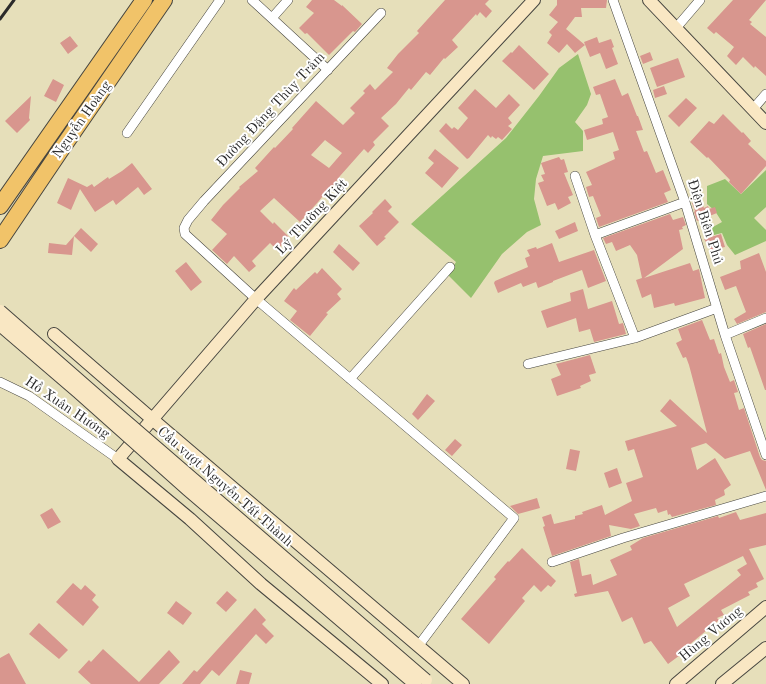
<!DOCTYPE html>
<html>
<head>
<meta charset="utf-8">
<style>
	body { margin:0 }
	canvas { display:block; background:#e6dfba }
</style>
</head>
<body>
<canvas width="766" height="684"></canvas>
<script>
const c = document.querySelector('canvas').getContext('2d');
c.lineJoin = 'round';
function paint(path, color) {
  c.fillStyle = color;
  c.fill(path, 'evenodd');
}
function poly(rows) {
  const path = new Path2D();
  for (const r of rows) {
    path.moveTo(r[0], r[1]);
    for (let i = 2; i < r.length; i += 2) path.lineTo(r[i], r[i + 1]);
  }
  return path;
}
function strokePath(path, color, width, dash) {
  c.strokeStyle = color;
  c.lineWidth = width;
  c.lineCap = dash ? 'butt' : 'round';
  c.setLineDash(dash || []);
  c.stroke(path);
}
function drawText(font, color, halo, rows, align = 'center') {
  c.font = font + ' "Old Standard TT",serif';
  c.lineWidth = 4;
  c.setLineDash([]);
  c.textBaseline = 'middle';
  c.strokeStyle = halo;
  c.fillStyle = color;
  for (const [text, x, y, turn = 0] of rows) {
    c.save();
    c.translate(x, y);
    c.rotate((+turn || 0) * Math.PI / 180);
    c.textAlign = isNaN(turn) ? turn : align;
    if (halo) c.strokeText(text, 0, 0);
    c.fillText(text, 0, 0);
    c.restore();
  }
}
paint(poly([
	[578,54,591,94,587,105,575,122,583,131,583,151,543,156,536,179,534,199,541,225,527,232,502,254,471,298,448,275,456,262,411,224,506,138,539,96,559,68],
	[766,170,766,207,754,218,766,230,766,241,735,255,727,245,722,233,714,235,711,228,722,222,715,211,707,204,707,186,725,179,741,194]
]), '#96c16e');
paint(poly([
	[312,0,334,0,342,6,342,5,362,24,355,32,353,31,329,55,307,33,305,34,299,28,314,13,306,7],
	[445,0,489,0,485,4,492,11,486,18,480,12,477,16,476,14,452,40,458,47,445,59,444,58,430,75,426,72,411,90,409,88,396,104,381,118,389,126,373,142,375,145,368,153,364,149,340,176,332,187,331,186,318,202,300,222,274,198,260,211,273,224,274,222,289,237,277,250,270,243,252,261,256,266,249,272,234,256,227,264,212,250,227,234,211,220,223,205,240,188,239,187,258,171,255,168,274,147,275,148,293,129,292,128,316,101,343,125,355,113,350,108,365,93,363,91,370,84,375,90,393,72,387,68,398,54,419,33,417,31],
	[325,140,342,153,329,168,311,155],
	[557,0,607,0,606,8,581,8,582,17,575,17,566,29,585,45,575,53,567,44,559,53,547,43,552,35,549,32,558,22,549,15,557,5],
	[733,0,766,0,749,20,752,22,750,24,766,37,766,76,755,66,754,68,743,57,736,65,727,56,734,47,716,32,714,34,707,28],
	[70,36,78,46,68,54,60,43],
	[597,37,599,43,611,39,614,47,612,48,618,64,606,69,600,53,590,57,584,42],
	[519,45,549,74,534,90,502,61,511,52,512,53],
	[650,52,653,60,643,64,640,56],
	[678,58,685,77,657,87,650,68],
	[53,79,64,85,56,102,44,96],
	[615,79,622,96,628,93,637,116,638,116,643,130,636,131,644,152,647,151,656,173,663,170,671,190,664,193,668,202,599,227,596,218,601,216,593,196,589,197,586,187,592,185,586,172,615,159,613,152,619,150,613,132,587,140,584,130,603,124,602,119,608,117,600,94,596,95,593,87],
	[664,86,667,94,655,98,653,90],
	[475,89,496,108,509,94,520,105,508,118,512,123,508,126,512,129,502,140,498,137,496,139,492,136,491,138,488,135,469,158,467,159,439,131,446,123,452,129,454,127,458,130,468,118,458,108],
	[31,96,29,118,30,120,17,133,5,121],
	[686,98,697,108,679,127,668,116],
	[723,114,742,133,743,132,751,141,748,144,766,161,766,166,741,194,729,182,730,180,708,157,707,158,690,142,709,121,714,124],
	[435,149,459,168,442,188,425,173,434,163,428,158],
	[559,157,561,160,564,159,568,172,564,173,573,195,568,197,571,203,558,210,555,203,547,206,538,183,544,181,541,175,545,174,541,163],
	[132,163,152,189,144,195,138,187,116,205,113,200,95,212,80,189,71,210,57,203,68,178,87,187,92,184,94,187,108,177,109,179,122,171],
	[385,199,392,207,388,211,399,222,384,237,386,238,377,246,359,226,373,213,372,212],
	[700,199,704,208,708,206,709,209,715,207,717,213,697,221,694,212,695,211,692,203],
	[670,214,673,220,683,217,686,225,682,227,683,229,679,230,683,249,644,278,690,263,693,271,699,269,705,298,675,306,674,303,654,308,651,294,642,298,636,280,642,278,637,255,630,245,616,251,612,242,606,244,603,238],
	[575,222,578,231,559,239,555,231],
	[81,228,98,244,91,252,74,236,72,255,48,253,49,243,66,245],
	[721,234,725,247,711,250,704,239],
	[552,243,559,262,594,250,606,281,588,288,582,270,553,281,553,282,538,288,536,282,523,287,521,283,498,293,494,283,495,281,528,267,525,258,530,256,527,250,536,247,537,249],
	[339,244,360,263,353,271,333,252],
	[759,253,766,272,766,312,737,324,734,319,746,312,736,286,725,290,720,277,741,269,740,261],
	[186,262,202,282,191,291,175,271],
	[322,268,342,289,337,294,341,299,326,313,328,314,310,336,290,320,297,311,284,301,294,288,296,290,315,272,317,274],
	[583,289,588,309,612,301,619,324,623,323,626,334,594,342,590,329,579,332,576,318,547,328,541,311,571,301,570,293],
	[702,320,710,340,714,339,719,354,721,353,724,367,730,382,734,380,738,392,734,393,739,410,744,408,760,457,762,460,766,461,766,490,750,451,725,459,706,443,691,448,697,470,715,458,731,485,724,490,725,495,715,500,716,505,672,517,670,514,668,515,667,510,658,513,656,508,634,514,640,526,631,529,609,525,611,536,552,556,543,527,545,526,542,517,551,514,554,524,575,519,575,516,583,514,582,512,602,505,605,515,632,501,626,483,643,477,634,449,628,451,625,441,677,426,660,411,670,399,707,433,689,365,686,357,683,358,676,343,682,340,678,329],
	[766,324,766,390,765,390,750,347,748,348,743,334],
	[590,355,596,373,589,375,591,381,580,386,581,388,557,396,551,379,561,375,556,364],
	[427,394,435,401,418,420,412,414],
	[455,439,462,445,452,456,445,450],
	[570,449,580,451,576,471,566,469],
	[617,468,622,483,609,488,604,473],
	[537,498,540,508,518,514,510,506],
	[52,508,61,522,48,529,40,515],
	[736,512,740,520,766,513,766,545,749,549,764,579,756,583,758,587,748,592,750,595,721,610,724,615,717,618,719,620,689,645,691,647,668,664,651,641,644,644,632,617,622,622,608,591,575,597,574,594,577,593,570,562,579,559,582,576,591,574,593,585,617,575,610,560,632,550,630,546,643,538,718,516,719,518],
	[743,556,747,564,737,570,741,575,677,627,668,608,690,596,684,584],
	[522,548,556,581,551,587,548,585,541,592,534,585,522,598,525,601,489,644,461,619,496,579,494,577,508,561,509,562],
	[73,583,81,590,85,585,96,595,92,600,99,607,83,626,56,602],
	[227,591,237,600,226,612,216,603],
	[176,601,192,613,183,625,167,613],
	[255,608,266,620,262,624,274,636,266,644,256,634,219,676,212,670,200,684,182,684,194,670,197,672],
	[39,623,68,650,59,659,29,634],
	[103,649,139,682,169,650,180,662,159,684,91,684,78,672,89,660,91,662],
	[9,653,26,684,0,684,0,658],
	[240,670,252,673,249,684,236,684]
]), '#d8968e');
const street = poly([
	[252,0,328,70],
	[613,0,685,202,725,335,766,455],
	[381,13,204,201,188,220,184,228,185,234,256,299,514,518,419,645],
	[272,18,288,0],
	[676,28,700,0],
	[753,109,766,94],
	[127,133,220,0],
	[575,176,595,235,635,338],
	[595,235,685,202],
	[725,335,766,318],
	[528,364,635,338,717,308],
	[350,379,450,267],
	[0,382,29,396,118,459],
	[552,562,623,538,766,496]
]);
const secondary = poly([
	[649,0,766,123],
	[54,334,152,419,463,684],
	[382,684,261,584,190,519,118,459,256,299,534,0],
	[676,684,766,607],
	[722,684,766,648]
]);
const highway = poly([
	[0,206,144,0],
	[0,240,60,151,164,0]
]);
strokePath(street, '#474640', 10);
strokePath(secondary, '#474640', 14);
strokePath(highway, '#474640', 18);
strokePath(street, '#fff', 9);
strokePath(secondary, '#f9e7c3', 12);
strokePath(highway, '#f1c369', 16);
strokePath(poly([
	[0,19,14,0]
]), '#2b2b2b', 3);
const secondaryBridge = poly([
	[0,311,112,409,426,680],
	[0,325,78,392,188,490,415,684]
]);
strokePath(secondaryBridge, '#474640', 14, []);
strokePath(secondaryBridge, '#f9e7c3', 12);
drawText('14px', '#2b2b2b', '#fff', [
	["Đường Đặng Thùy Trâm",271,110,-47],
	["Nguyễn Hoàng",82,120,-55],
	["Lý Thường Kiệt",312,217,-47],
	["Điện Biên Phủ",705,222,72],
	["Hồ Xuân Hương",67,408,34],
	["Cầu vượt Nguyễn Tất Thành",225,487,41],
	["Hùng Vương",711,634,-40]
]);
</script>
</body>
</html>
